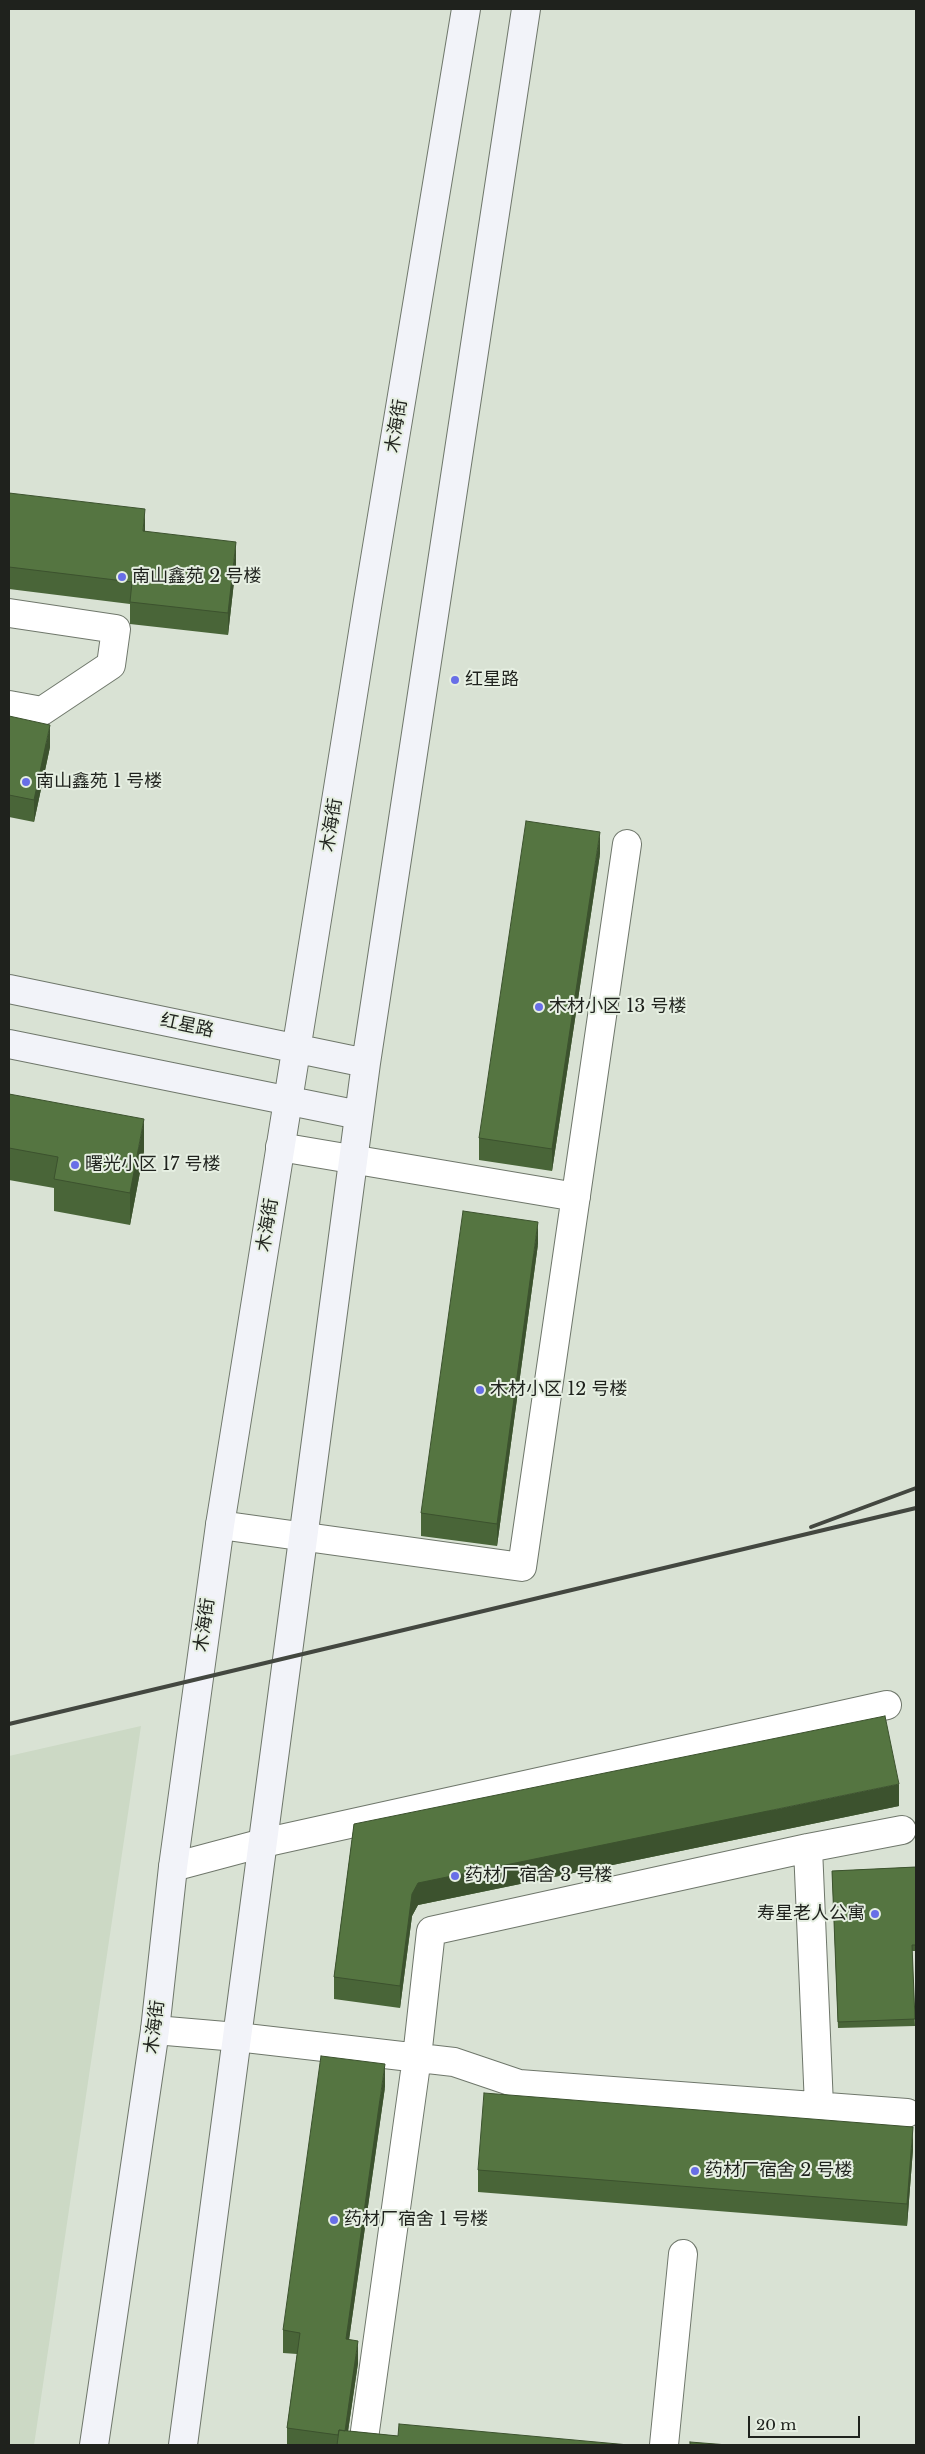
<!DOCTYPE html>
<html>
<head>
<meta charset="utf-8">
<style>
	body { margin:0 }
	#map { position:relative; width:925px; height:2454px; overflow:hidden; background:#d9e2d4; font-family:"Libre Baskerville",serif }
	canvas { display:block }
	.frame { position:absolute; inset:0; border:10px solid #1f221d; pointer-events:none }
	.scale { position:absolute; left:748px; top:2416px; width:112px; height:22px; box-sizing:border-box; border:2px solid #1f221d; border-top:0; padding-left:6px; font-size:15px; line-height:18px; white-space:nowrap; color:#1f221d; -webkit-text-stroke:4px #e6efe2; paint-order:stroke }
</style>
</head>
<body>
<div id="map">
<canvas width="925" height="2454"></canvas>
<div class="frame"></div>
<div class="scale">20 m</div>
</div>
<script>
const c = document.querySelector('canvas').getContext('2d');
c.lineJoin = 'round';
function paint(path, color) {
  c.fillStyle = color;
  c.fill(path, 'evenodd');
}
function poly(rows) {
  const path = new Path2D();
  for (const r of rows) {
    path.moveTo(r[0], r[1]);
    for (let i = 2; i < r.length; i += 2) path.lineTo(r[i], r[i + 1]);
  }
  return path;
}
function strokePath(path, color, width, dash) {
  c.strokeStyle = color;
  c.lineWidth = width;
  c.lineCap = dash ? 'butt' : 'round';
  c.setLineDash(dash || []);
  c.stroke(path);
}
function drawText(font, color, halo, rows, align = 'center') {
  c.font = font + ' "Libre Baskerville","Noto Sans SC",serif';
  c.lineWidth = 4;
  c.setLineDash([]);
  c.textBaseline = 'middle';
  c.strokeStyle = halo;
  c.fillStyle = color;
  for (const [text, x, y, turn = 0] of rows) {
    c.save();
    c.translate(x, y);
    c.rotate((+turn || 0) * Math.PI / 180);
    c.textAlign = isNaN(turn) ? turn : align;
    if (halo) c.strokeText(text, 0, 0);
    c.fillText(text, 0, 0);
    c.restore();
  }
}
paint(poly([
	[141,1726,34,2445,9,2445,9,1756]
]), '#ccd9c5');
const street = poly([
	[9,613,116,629,111,665,42,711,9,705],
	[280,1147,576,1197],
	[220,1525,522,1567,627,844],
	[808,1848,819,2106],
	[173,1867,263,1843,887,1705],
	[155,2030,237,2037,454,2062,519,2084,907,2113],
	[365,2431,417,2057,431,1931,808,1848,902,1830],
	[664,2445,683,2254]
]);
const secondary = poly([
	[9,989,366,1063],
	[9,1044,359,1115],
	[94,2445,155,2030,173,1867,220,1525,368,601,466,9],
	[183,2445,366,1063,526,9]
]);
strokePath(street, '#6f776b', 30);
strokePath(secondary, '#6f776b', 30);
strokePath(street, '#fff', 28);
strokePath(secondary, '#f2f3f9', 28);
strokePath(poly([
	[811,1527,916,1488],
	[9,1724,916,1508]
]), '#434740', 4);
paint(poly([
	[9,493,145,531,236,564,228,635,130,624,130,604,9,589],
	[9,716,50,747,34,822,9,817],
	[600,854,552,1171,479,1160,479,1138],
	[9,1094,144,1151,130,1225,54,1211,54,1188,9,1180],
	[538,1244,497,1546,421,1536,421,1513],
	[899,1806,418,1905,412,1916,400,2008,334,1999,334,1977,354,1824],
	[916,1867,916,1951,912,1951,915,2026,838,2028,832,1871],
	[385,2087,349,2339,358,2363,348,2431,398,2436,629,2445,287,2445,287,2428,297,2354,283,2353,283,2330],
	[913,2149,907,2226,478,2192,478,2170]
]), '#496538');
paint(poly([
	[145,509,145,532,143,531],
	[236,542,236,564,228,635,228,613],
	[50,725,50,747,34,822,34,800],
	[600,832,600,854,552,1171,552,1149],
	[144,1119,144,1151,130,1225,130,1193],
	[538,1222,538,1244,497,1546,497,1524],
	[899,1784,899,1806,418,1905,412,1916,400,2008,400,1986,412,1894,418,1883],
	[385,2064,385,2087,346,2361,346,2339],
	[913,2127,913,2149,907,2226,907,2204],
	[358,2341,358,2363,346,2445,344,2436]
]), '#3c522e');
const building = poly([
	[9,493,145,509,143,531,236,542,228,613,130,602,132,582,9,567,9,493],
	[9,716,50,725,34,800,9,795,9,716],
	[526,821,600,832,552,1149,479,1138,526,821],
	[9,1094,144,1119,130,1193,54,1179,58,1157,9,1148,9,1094],
	[463,1211,538,1222,497,1524,421,1513,463,1211],
	[885,1716,899,1784,418,1883,412,1894,400,1986,334,1977,354,1824,885,1716],
	[916,1867,916,1945,912,1945,915,2019,838,2022,832,1871,916,1867],
	[321,2056,385,2064,346,2339,358,2341,345,2431,339,2430,338,2435,287,2428,300,2333,283,2330,321,2056],
	[484,2093,913,2127,907,2204,478,2170,484,2093],
	[399,2424,629,2445,337,2445,339,2430,398,2436,399,2424],
	[690,2442,728,2445,690,2445,690,2442]
]);
paint(building, '#557541');
strokePath(building, '#3c522e', 1);
for (const [x, y, r, color] of [
	[122,577,5,"#686ee7"],
	[455,680,5,"#686ee7"],
	[26,782,5,"#686ee7"],
	[539,1007,5,"#686ee7"],
	[75,1165,5,"#686ee7"],
	[480,1390,5,"#686ee7"],
	[455,1876,5,"#686ee7"],
	[875,1914,5,"#686ee7"],
	[695,2171,5,"#686ee7"],
	[334,2220,5,"#686ee7"]
]) {
  const dot = new Path2D();
  dot.arc(x, y, r, 0, 2 * Math.PI);
  c.fillStyle = color;
  c.fill(dot);
  strokePath(dot, '#e6efe2', 2);
}
drawText('18px', '#1f221d', '#e6efe2', [
	["木海街",397,426,-81],
	["木海街",332,825,-81],
	["红星路",187,1026,12],
	["木海街",268,1225,-81],
	["木海街",205,1625,-82],
	["木海街",155,2027,-83]
]);
drawText('18px', '#1f221d', '#e6efe2', [
	["南山鑫苑 2 号楼",132,577],
	["红星路",465,680],
	["南山鑫苑 1 号楼",36,782],
	["木材小区 13 号楼",549,1007],
	["曙光小区 17 号楼",85,1165],
	["木材小区 12 号楼",490,1390],
	["药材厂宿舍 3 号楼",465,1876],
	["寿星老人公寓",865,1914,"right"],
	["药材厂宿舍 2 号楼",705,2171],
	["药材厂宿舍 1 号楼",344,2220]
], 'left');
</script>
</body>
</html>
